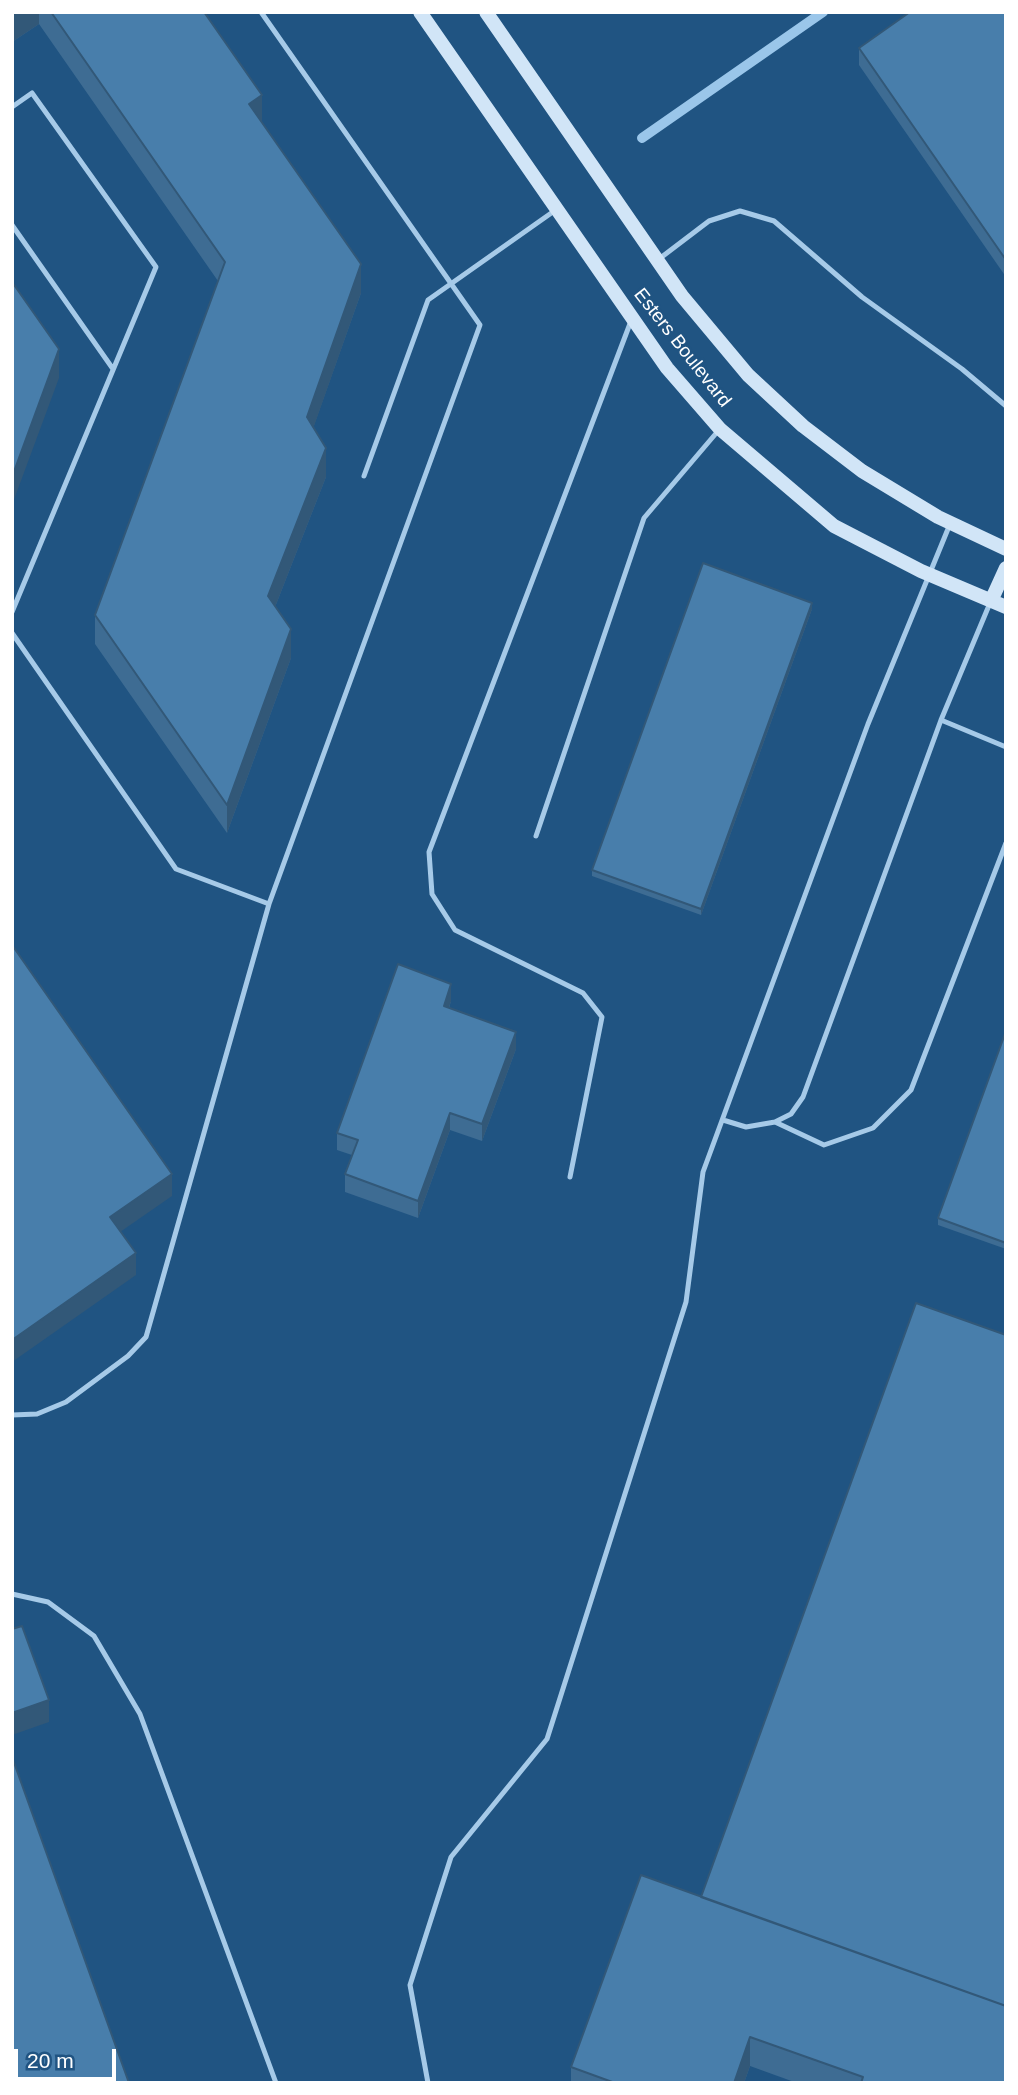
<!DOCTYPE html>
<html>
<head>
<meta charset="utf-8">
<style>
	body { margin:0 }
	#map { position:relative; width:1018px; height:2095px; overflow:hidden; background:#205482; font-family:Arial,sans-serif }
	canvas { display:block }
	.frame { position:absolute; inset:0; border:14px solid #fff; pointer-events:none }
	.scale { position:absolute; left:14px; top:2049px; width:102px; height:32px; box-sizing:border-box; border:4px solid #fff; border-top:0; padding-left:9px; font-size:21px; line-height:24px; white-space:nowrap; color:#fff; -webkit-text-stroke:5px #205482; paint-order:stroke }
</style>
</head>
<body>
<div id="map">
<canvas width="1018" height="2095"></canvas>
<div class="frame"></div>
<div class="scale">20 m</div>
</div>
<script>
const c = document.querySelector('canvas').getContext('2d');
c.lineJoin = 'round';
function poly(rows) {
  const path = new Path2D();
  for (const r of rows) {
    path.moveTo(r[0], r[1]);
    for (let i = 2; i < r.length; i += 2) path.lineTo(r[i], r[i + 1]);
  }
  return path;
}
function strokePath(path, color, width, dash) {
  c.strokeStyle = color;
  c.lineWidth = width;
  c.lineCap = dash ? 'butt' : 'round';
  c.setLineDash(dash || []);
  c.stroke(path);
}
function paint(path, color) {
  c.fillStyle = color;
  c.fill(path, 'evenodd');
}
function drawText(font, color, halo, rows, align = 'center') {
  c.font = font + ' Arial,sans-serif';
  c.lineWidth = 5;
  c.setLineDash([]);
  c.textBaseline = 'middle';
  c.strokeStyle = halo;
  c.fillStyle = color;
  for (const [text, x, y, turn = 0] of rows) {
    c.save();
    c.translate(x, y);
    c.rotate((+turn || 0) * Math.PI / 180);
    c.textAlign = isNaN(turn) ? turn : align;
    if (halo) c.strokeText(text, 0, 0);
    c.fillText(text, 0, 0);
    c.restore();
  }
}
strokePath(poly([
	[642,138,823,12]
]), '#9ac6ea', 10);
strokePath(poly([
	[12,107,32,93,156,267,12,612],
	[12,225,113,369],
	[659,259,709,221,740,211,774,221,862,297,962,369,1006,406],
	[364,476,428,300,557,209],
	[990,603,941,720,1006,747],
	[12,633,176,869,269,904,480,325,261,12],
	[536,836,644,518,718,431],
	[723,1120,746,1127,775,1122,791,1114,803,1097,941,720],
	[775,1122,824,1145,873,1128,911,1090,1006,843],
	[570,1177,602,1017,583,993,455,930,432,894,429,852,631,321],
	[12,1415,37,1414,66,1402,128,1356,146,1337,269,904],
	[12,1594,48,1602,94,1636,140,1714,276,2083],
	[428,2083,410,1985,451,1857,547,1739,686,1302,703,1172,868,724,950,524]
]), '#a6cae8', 5);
strokePath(poly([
	[420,12,667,368,720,429,834,526,921,571,1006,607],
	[486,12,682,296,748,375,803,426,862,471,938,517,1006,549],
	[991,601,1006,568]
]), '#d1e5f7', 14);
paint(poly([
	[12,12,204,12,262,123,361,293,313,428,326,477,275,607,291,658,227,833,95,644,95,615,218,281,39,24,12,42],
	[1006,12,1006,277,859,65,859,48],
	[812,609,701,915,592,876,592,870],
	[451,1001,449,1008,516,1049,482,1141,450,1130,418,1218,345,1192,345,1174,352,1155,337,1150,337,1133],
	[1006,1031,1006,1249,938,1225,938,1218],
	[641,1875,1006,2083,797,2083,750,2066,744,2083,571,2083,571,2067]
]), '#3e6c93');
paint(poly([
	[13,12,39,12,39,24,12,42,12,13],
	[262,95,262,124,249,104],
	[361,264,361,293,307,446,307,417],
	[59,349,59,378,12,505,12,477],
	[326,448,326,477,268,625,268,596],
	[812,603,812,609,701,915,701,909],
	[291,629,291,658,227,833,227,805],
	[451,984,451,1001,444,1023,444,1006],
	[516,1032,516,1049,482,1141,482,1124],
	[450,1113,450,1130,418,1218,418,1201],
	[172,1174,172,1196,110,1239,110,1217],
	[136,1253,136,1275,12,1362,12,1340],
	[49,1700,49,1722,12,1735,12,1713],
	[750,2037,750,2066,744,2083,734,2083]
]), '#325878');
const building = poly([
	[51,12,204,12,262,95,249,104,361,264,307,417,326,448,268,596,291,629,227,805,95,615,225,262,51,12],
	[910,12,1006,12,1006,260,859,48,910,12],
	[12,282,59,349,12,477,12,282],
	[703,563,812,603,701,909,592,870,703,563],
	[12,945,172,1174,110,1217,136,1253,12,1340,12,945],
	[398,964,451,984,444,1006,516,1032,482,1124,450,1113,418,1201,345,1174,358,1140,337,1133,398,964],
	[1006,1031,1006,1243,938,1218,1006,1031],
	[916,1303,1006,1335,1006,2006,701,1897,916,1303],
	[22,1626,49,1700,12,1713,12,1629,22,1626],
	[12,1757,129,2083,12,2083,12,1757],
	[641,1875,1006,2006,1006,2083,861,2083,863,2077,750,2037,734,2083,615,2083,571,2067,641,1875]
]);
paint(building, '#487eab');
strokePath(building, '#325878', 2);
drawText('19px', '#fff', '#205482', [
	["Esters Boulevard",682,348,52]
]);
</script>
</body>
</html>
